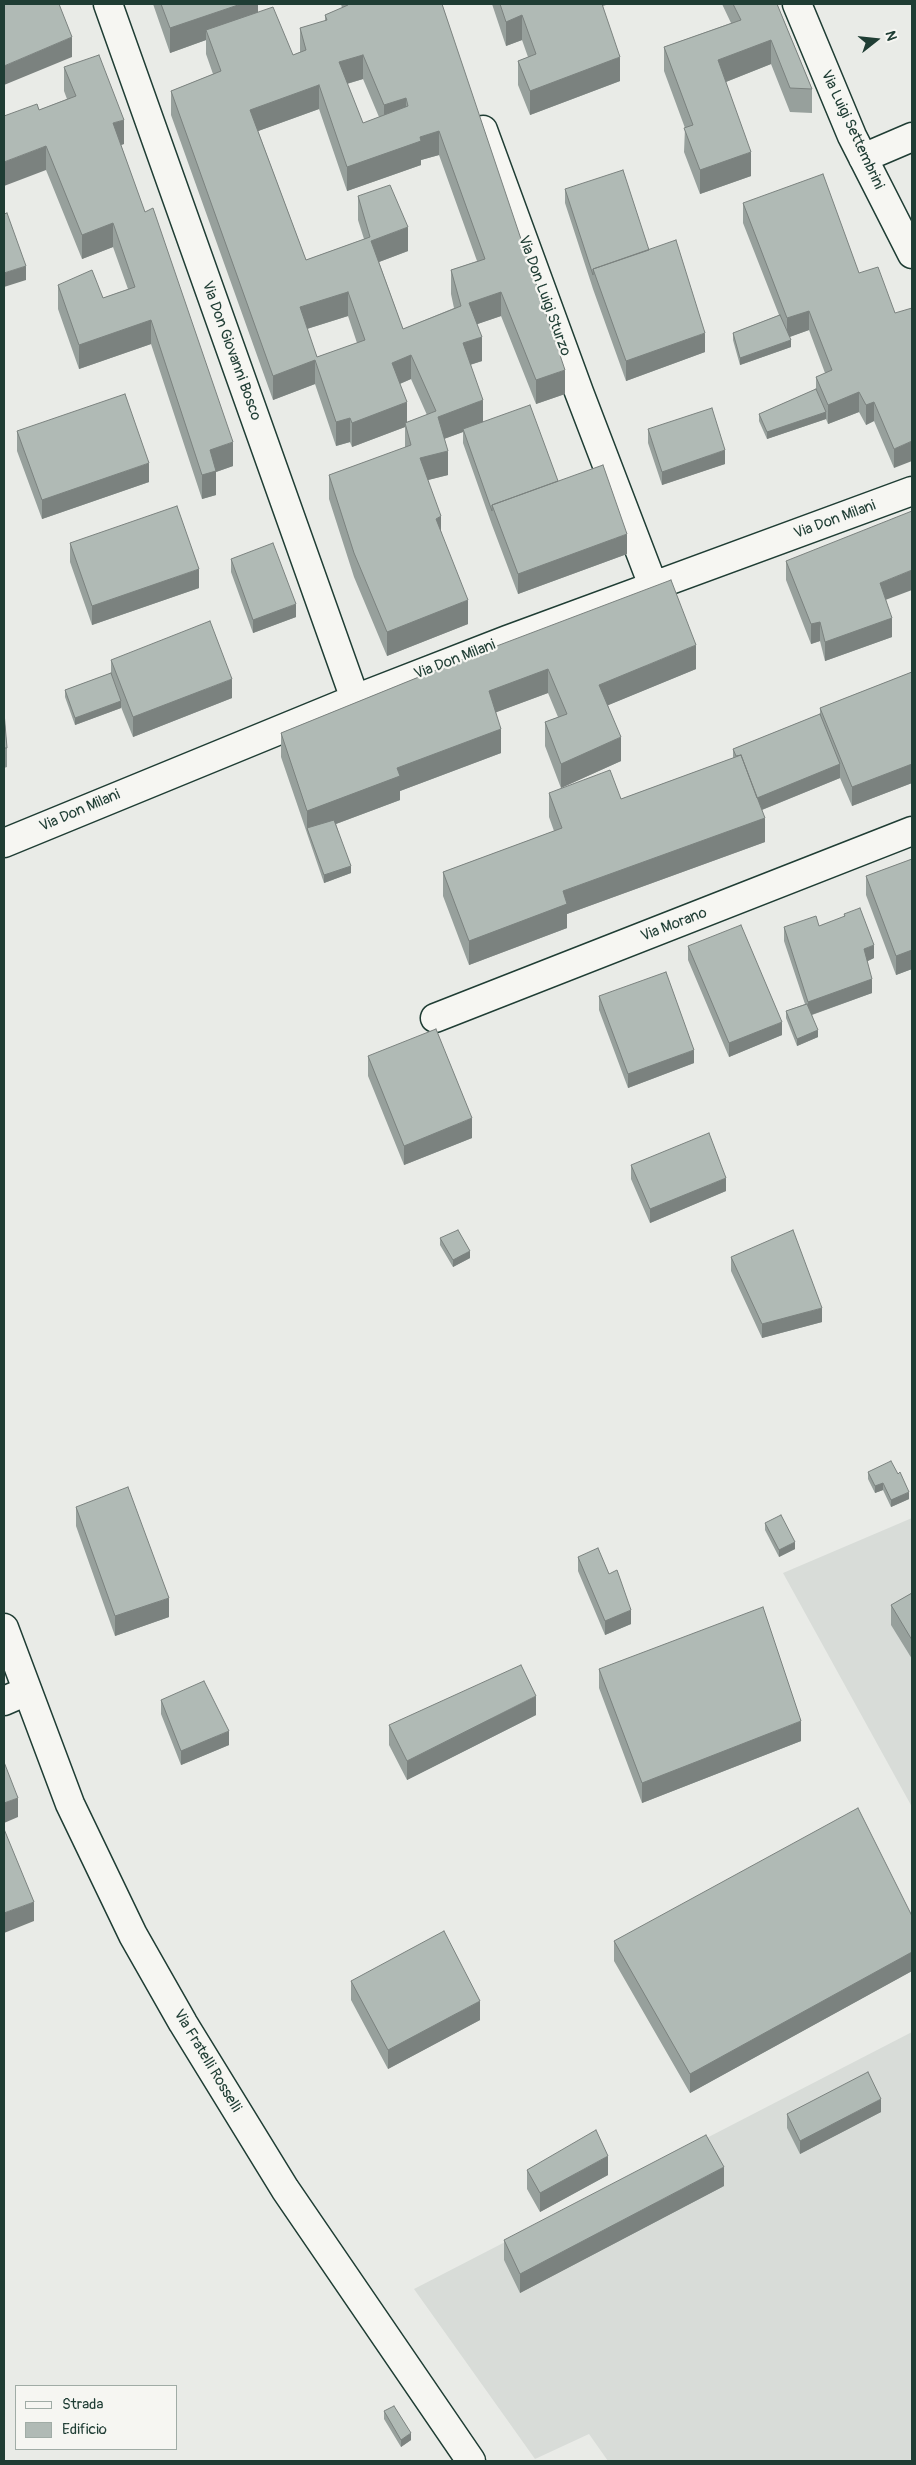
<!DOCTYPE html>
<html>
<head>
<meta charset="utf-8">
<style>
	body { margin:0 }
	#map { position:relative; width:916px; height:2465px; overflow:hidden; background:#e9ebe7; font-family:Pangolin,sans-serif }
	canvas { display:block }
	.frame { position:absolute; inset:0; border:5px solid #1f3d34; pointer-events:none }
	.legend { position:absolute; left:15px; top:2385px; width:162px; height:65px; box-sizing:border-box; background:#f6f6f2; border:1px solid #a0aca6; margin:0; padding:6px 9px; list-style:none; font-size:15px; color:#1f3d34 }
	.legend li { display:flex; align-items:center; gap:10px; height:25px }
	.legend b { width:25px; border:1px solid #a0aca6 }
	.north { position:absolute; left:851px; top:15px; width:50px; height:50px; -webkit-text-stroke:4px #f6f6f2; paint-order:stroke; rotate:74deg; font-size:14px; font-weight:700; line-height:20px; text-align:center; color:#1f3d34 }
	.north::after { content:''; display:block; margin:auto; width:18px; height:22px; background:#1f3d34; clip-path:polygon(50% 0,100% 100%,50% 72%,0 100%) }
</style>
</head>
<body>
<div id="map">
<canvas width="916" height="2465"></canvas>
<div class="frame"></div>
<ul class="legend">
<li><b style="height:6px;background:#f6f6f2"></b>Strada</li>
<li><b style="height:14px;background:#b0bab5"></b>Edificio</li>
</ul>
<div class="north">N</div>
</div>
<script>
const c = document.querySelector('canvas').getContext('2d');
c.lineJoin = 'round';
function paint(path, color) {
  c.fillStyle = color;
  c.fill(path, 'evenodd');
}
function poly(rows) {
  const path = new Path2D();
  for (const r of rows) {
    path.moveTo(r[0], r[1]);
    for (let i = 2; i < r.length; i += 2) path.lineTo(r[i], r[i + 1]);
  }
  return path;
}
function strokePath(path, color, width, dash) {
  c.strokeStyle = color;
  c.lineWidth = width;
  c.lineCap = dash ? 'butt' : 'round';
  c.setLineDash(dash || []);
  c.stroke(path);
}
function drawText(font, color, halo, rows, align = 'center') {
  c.font = font + ' Pangolin,sans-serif';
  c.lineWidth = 4.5;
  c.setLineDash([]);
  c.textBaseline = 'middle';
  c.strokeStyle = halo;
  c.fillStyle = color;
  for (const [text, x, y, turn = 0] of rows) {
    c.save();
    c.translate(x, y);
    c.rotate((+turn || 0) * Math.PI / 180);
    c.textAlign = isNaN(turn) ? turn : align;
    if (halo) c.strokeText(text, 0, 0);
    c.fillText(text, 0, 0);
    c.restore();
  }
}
paint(poly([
	[912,1518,912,1807,783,1573],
	[912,2032,912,2461,608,2461,589,2434,535,2459,414,2289]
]), '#d8dcd8');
const street = poly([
	[108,4,355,699],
	[797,4,852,136,912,254],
	[483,130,579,392,654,588],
	[863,158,912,137],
	[4,843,355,699,507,640,912,491],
	[435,1018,912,831],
	[4,1701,27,1691]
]);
const secondary = poly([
	[4,1628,70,1804,133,1935,183,2023,285,2189,471,2461]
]);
strokePath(street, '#1f3d34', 31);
strokePath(secondary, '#1f3d34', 31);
strokePath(street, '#f6f6f2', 28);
strokePath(secondary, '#f6f6f2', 28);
paint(poly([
	[153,4,258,4,258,12,293,55,300,52,300,28,325,21,325,15,342,8,341,4,442,4,565,394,536,404,501,316,477,324,482,361,470,365,483,422,558,481,627,554,518,594,492,525,463,443,463,432,444,439,448,475,428,480,441,531,468,624,387,656,354,577,329,499,329,475,405,448,405,427,352,447,350,442,336,446,315,384,273,400,171,115,171,91,213,74,206,54,206,40,170,53],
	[363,79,379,117,363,123,347,84],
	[319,109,347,191,421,165,421,160,439,155,477,261,451,270,451,294,454,308,403,329,379,262,408,251,358,196,358,220,364,239,306,260,258,131],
	[348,316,357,343,317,357,307,329],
	[411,379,427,415,407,422,400,384],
	[492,4,609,4,603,6,620,81,530,115,518,85,518,61,528,57,522,40,506,46],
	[722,4,777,4,812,89,812,113,790,112,771,64,726,82,751,176,700,194,684,152,685,128,664,71,664,47,731,23],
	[64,67,124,144,121,145,233,466,216,472,216,495,202,499,151,344,79,369,58,309,58,285,103,298,128,289,113,247,82,259,46,170,39,110,67,99,64,91],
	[565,189,649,250,705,352,626,381,593,289,565,203],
	[743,203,859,273,895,313,894,468,874,421,866,425,859,412,828,424,826,419,767,439,759,421,759,414,816,389,816,377,825,373,809,330,789,337,791,347,740,365,733,340,733,333,779,315,743,223],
	[648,429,725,464,662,485,648,443],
	[17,431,149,482,42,519,17,451],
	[70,543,199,588,92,625,70,562],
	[231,559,296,617,253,633,231,572],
	[786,561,886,600,892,637,825,661,820,641,811,644,786,580],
	[473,655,696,669,608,705,621,761,561,788,545,746,545,722,558,717,548,693,496,712,501,753,400,791,400,800,336,824,351,873,324,883,281,757,281,733],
	[111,660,232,698,133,737,121,707,121,708,75,725,65,697,65,690,111,673],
	[912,672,912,783,852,806,840,778,762,810,765,842,567,914,567,928,469,965,443,896,443,872,554,831,549,817,549,793,621,799,733,758,733,749,820,714,820,708],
	[4,712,7,748,7,767,4,768],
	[912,859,912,969,896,975,866,895,866,876],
	[844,914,874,958,867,961,872,993,812,1015,818,1037,797,1046,786,1018,786,1011,805,1004,784,941,784,927,819,926,844,917],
	[688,946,782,1035,729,1057,688,960],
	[599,996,694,1063,628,1088,599,1010],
	[368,1056,472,1138,404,1165,368,1076],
	[631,1165,726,1191,650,1223,631,1179],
	[440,1238,470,1258,453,1267,440,1245],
	[731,1257,822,1322,762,1338,731,1271],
	[868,1472,909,1499,891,1507,883,1490,875,1493,868,1479],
	[76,1507,169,1617,115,1636,76,1526],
	[765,1523,795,1549,779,1557,765,1530],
	[578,1557,609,1574,631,1624,605,1635,578,1571],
	[912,1593,912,1659,891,1625,891,1605],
	[599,1669,801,1741,642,1803,599,1688],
	[161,1700,229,1745,181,1765,161,1714],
	[536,1715,407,1780,389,1745,389,1725],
	[912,1916,912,1971,690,2093,614,1961,614,1941],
	[351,1981,480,2020,388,2069,351,2000],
	[881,2112,800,2154,787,2128,787,2114],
	[527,2170,608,2175,540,2212,527,2189],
	[724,2186,520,2293,504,2260,504,2240],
	[384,2411,411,2440,401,2447,384,2419]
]), '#97a09c');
paint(poly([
	[241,4,258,4,258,22,206,30,206,40,170,53,170,28],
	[522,15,522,40,506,46,506,22],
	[72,37,72,57,4,85,4,66],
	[771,40,771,64,718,85,718,60],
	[363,55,363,79,339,86,339,62],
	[620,57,620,81,530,115,530,91],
	[319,85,319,109,250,134,250,110],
	[406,98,406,122,384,129,384,105],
	[124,120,124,144,113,147,113,123],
	[439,131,439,155,421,160,421,165,347,191,347,167,420,137],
	[46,146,46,170,4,186,4,162],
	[751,152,751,176,700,194,700,170],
	[113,223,113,247,82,259,82,235],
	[408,227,408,251,371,265,371,241],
	[26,266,26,280,4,287,4,273],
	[348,292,348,316,300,331,300,307],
	[501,292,501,316,469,327,469,303],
	[809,311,809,330,787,338,787,318],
	[151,320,151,344,79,369,79,345],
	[705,333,705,352,626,381,626,361],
	[482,337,482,361,463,367,463,343],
	[791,340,791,347,740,365,740,358],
	[411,355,411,379,392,387,392,363],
	[315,360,315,384,273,400,273,376],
	[565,370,565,394,536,404,536,380],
	[859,392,859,412,828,424,828,405],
	[483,400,483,424,463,429,463,432,438,441,438,417],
	[407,402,407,426,405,423,405,427,352,447,352,423],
	[874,402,874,421,866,425,866,405],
	[826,412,826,419,767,439,767,432],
	[350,418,350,442,336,446,336,422],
	[912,441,912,461,894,468,894,449],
	[233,442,233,466,216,472,216,495,202,499,202,475,210,450],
	[725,450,725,464,662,485,662,472],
	[448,451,448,475,420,482,420,458],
	[149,463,149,482,42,519,42,500],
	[441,516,441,540,436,519],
	[627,534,627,554,518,594,518,574],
	[199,569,199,588,92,625,92,606],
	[912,570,912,590,880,602,880,583],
	[468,600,468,624,387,656,387,632],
	[296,604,296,617,253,633,253,620],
	[892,618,892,637,825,661,825,642],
	[820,622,820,641,811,644,811,624],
	[696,645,696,669,599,709,599,685],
	[548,669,548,693,489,715,489,691],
	[232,679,232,698,133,737,133,717],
	[121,701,121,708,75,725,75,718],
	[501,729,501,753,400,791,400,800,309,834,307,828,307,811,397,768],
	[621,737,621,761,561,788,561,764],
	[840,764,840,778,754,813,754,799],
	[912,764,912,783,852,806,852,787],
	[765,818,765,842,567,914,567,928,469,965,469,941,563,891],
	[351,866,351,873,324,883,324,875],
	[874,945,874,958,864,963,864,949],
	[912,950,912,969,896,975,896,956],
	[872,979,872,993,808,1016,808,1002],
	[782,1022,782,1035,729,1057,729,1043],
	[818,1030,818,1037,797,1046,797,1039],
	[694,1050,694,1063,628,1088,628,1074],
	[472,1118,472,1138,404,1165,404,1146],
	[726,1178,726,1191,650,1223,650,1209],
	[470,1251,470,1258,453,1267,453,1260],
	[822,1308,822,1322,762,1338,762,1324],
	[883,1483,883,1490,875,1493,875,1486],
	[909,1492,909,1499,891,1507,891,1500],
	[795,1542,795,1549,779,1557,779,1550],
	[169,1598,169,1617,115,1636,115,1616],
	[631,1610,631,1624,605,1635,605,1621],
	[536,1696,536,1715,407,1780,407,1761],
	[801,1721,801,1741,642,1803,642,1783],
	[229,1731,229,1745,181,1765,181,1751],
	[18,1798,18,1817,4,1823,4,1803],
	[34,1902,34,1921,4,1933,4,1913],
	[912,1952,912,1971,690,2093,690,2074],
	[480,2001,480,2020,388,2069,388,2050],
	[881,2099,881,2112,800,2154,800,2141],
	[608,2156,608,2175,540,2212,540,2193],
	[724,2167,724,2186,520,2293,520,2274],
	[411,2433,411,2440,401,2447,401,2440]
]), '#7b827f');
const building = poly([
	[4,4,59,4,72,37,4,66,4,4],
	[161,4,241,4,170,28,161,4],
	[348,4,442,4,565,370,536,380,501,292,469,303,482,337,463,343,483,400,438,417,448,451,420,458,441,516,436,519,468,600,387,632,354,553,329,475,411,445,405,423,436,411,411,355,392,363,407,402,352,423,350,418,336,422,315,360,273,376,171,91,221,71,206,30,273,7,293,55,306,50,300,28,327,20,325,15,348,5,348,4],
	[363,55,384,105,406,98,408,106,363,123,339,62,363,55],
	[319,85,347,167,421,141,420,137,439,131,485,259,451,270,461,306,403,329,371,241,408,227,390,185,358,196,370,237,306,260,250,110,319,85],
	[348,292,365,340,317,357,300,307,348,292],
	[500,4,602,4,620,57,530,91,518,61,536,54,522,15,506,22,500,4],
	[733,4,777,4,812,89,790,88,771,40,718,60,751,152,700,170,684,128,693,125,664,47,741,20,733,4],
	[99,55,124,120,113,123,145,212,153,208,233,442,210,450,216,471,202,475,151,320,79,345,58,285,92,270,103,298,135,287,113,223,82,235,46,146,4,162,4,116,37,104,39,110,76,96,64,67,99,55],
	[623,170,649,250,593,269,593,275,565,189,623,170],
	[823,174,859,273,878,267,895,313,912,308,912,441,894,449,874,402,866,405,859,392,828,405,816,377,832,370,809,311,787,318,743,203,823,174],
	[7,213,26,266,4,273,4,214,7,213],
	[676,240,705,333,626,361,593,269,676,240],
	[780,315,791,340,740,358,733,333,780,315],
	[816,389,826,412,767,432,759,414,816,389],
	[125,394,149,463,42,500,17,431,125,394],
	[530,405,558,481,492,505,492,511,463,429,530,405],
	[712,408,725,450,662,472,648,429,712,408],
	[603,465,627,534,518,574,492,505,603,465],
	[177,506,199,569,92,606,70,543,177,506],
	[912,511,912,570,880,583,892,618,825,642,820,622,811,624,786,561,912,511],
	[273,543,296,604,253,620,231,559,273,543],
	[671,580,696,645,599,685,621,737,561,764,545,722,567,714,548,669,489,691,501,729,397,768,400,776,307,811,281,733,473,655,671,580],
	[210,621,232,679,133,717,111,660,210,621],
	[912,672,912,764,852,787,820,708,912,672],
	[111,673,121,701,75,718,65,690,111,673],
	[4,712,7,748,4,748,4,712],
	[820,714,840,764,757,798,741,755,736,756,733,749,820,714],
	[741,755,765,818,563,891,567,904,469,941,443,872,562,828,549,793,610,770,621,799,741,755],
	[334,820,351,866,324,875,307,828,334,820],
	[912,859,912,950,896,956,866,876,912,859],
	[860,908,874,945,864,949,872,979,808,1002,784,927,816,916,819,926,845,916,844,914,860,908],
	[741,925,782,1022,729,1043,688,946,741,925],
	[666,972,694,1050,628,1074,599,996,666,972],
	[807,1004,818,1030,797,1039,786,1011,807,1004],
	[436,1029,472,1118,404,1146,368,1056,436,1029],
	[709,1133,726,1178,650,1209,631,1165,709,1133],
	[458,1230,470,1251,453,1260,440,1238,458,1230],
	[793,1230,822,1308,762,1324,731,1257,793,1230],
	[891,1461,898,1474,900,1472,909,1492,891,1500,883,1483,875,1486,868,1472,891,1461],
	[128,1487,169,1598,115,1616,76,1507,128,1487],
	[781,1515,795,1542,779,1550,765,1523,781,1515],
	[598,1548,609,1574,617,1570,631,1610,605,1621,578,1557,598,1548],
	[912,1593,912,1640,891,1605,912,1593],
	[763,1607,801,1721,642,1783,599,1669,763,1607],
	[521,1665,536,1696,407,1761,389,1725,521,1665],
	[204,1681,229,1731,181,1751,161,1700,204,1681],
	[4,1762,18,1798,4,1803,4,1762],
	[858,1808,912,1916,912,1952,690,2074,614,1941,858,1808],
	[4,1829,34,1902,4,1913,4,1829],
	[444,1931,480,2001,388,2050,351,1981,444,1931],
	[868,2072,881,2099,800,2141,787,2114,868,2072],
	[596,2130,608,2156,540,2193,527,2170,596,2130],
	[706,2135,724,2167,520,2274,504,2240,706,2135],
	[394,2406,411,2433,401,2440,384,2411,394,2406]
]);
paint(building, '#b0bab5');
strokePath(building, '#7b827f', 1);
drawText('15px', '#1f3d34', '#f6f6f2', [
	["Via Luigi Settembrini",852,130,65],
	["Via Don Luigi Sturzo",544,296,70],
	["Via Don Giovanni Bosco",231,351,70],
	["Via Don Milani",835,520,-20],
	["Via Don Milani",455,660,-21],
	["Via Don Milani",80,811,-23],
	["Via Morano",674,925,-21],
	["Via Fratelli Rosselli",207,2061,59]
]);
</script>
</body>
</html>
